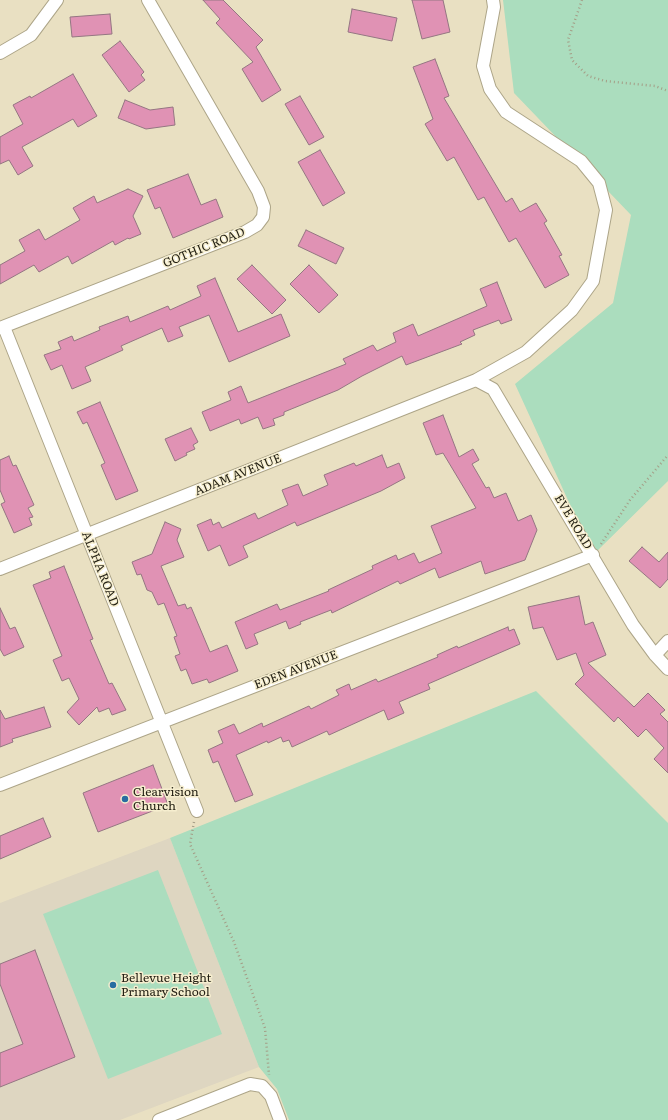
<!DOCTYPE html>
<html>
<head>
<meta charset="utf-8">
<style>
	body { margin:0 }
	canvas { display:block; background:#e9e0c2 }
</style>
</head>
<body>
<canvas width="668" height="1120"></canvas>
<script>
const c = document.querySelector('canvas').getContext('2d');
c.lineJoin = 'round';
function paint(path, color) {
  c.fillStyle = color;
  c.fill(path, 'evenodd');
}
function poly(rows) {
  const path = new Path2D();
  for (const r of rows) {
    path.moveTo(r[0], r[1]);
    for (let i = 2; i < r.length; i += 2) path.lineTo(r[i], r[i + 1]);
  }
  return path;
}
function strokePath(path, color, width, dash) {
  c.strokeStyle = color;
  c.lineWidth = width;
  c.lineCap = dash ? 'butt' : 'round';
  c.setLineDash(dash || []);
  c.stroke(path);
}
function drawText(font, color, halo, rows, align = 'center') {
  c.font = font + ' Literata,serif';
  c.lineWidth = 3;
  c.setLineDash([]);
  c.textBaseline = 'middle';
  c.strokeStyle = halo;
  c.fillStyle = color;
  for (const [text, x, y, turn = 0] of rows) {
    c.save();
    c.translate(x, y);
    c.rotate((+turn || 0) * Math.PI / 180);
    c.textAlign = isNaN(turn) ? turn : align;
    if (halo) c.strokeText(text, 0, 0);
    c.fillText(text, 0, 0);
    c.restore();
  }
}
paint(poly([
	[170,838,259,1067,120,1120,0,1120,0,903]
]), '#ded6c1');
paint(poly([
	[503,0,668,0,668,481,593,555,515,384,613,303,631,215,514,93],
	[536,691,668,823,668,1120,289,1120,277,1089,259,1067,170,838],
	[158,870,222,1034,108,1079,43,914]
]), '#abddbe');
const building = poly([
	[203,0,223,0,263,40,256,47,281,90,262,102,242,69,253,62,216,23,220,19,203,0],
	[412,0,443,0,450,32,422,39,412,0],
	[352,9,397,18,392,41,348,32,352,9],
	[110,14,112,34,72,37,70,17,110,14],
	[120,41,144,72,141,75,145,80,129,92,102,55,120,41],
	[435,59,449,96,444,98,506,202,512,198,520,212,536,203,547,221,544,223,562,255,559,256,569,275,545,288,516,238,509,242,484,197,478,200,454,157,447,161,425,124,433,119,413,67,435,59],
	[73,74,97,116,78,127,73,119,22,147,33,166,18,175,9,160,0,164,0,137,23,124,13,105,30,96,31,98,73,74],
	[300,96,324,137,309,145,285,104,300,96],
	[125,100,150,110,173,107,175,125,146,129,118,118,125,100],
	[320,150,345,193,323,206,298,162,320,150],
	[188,174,201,205,216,199,223,217,173,238,160,207,155,209,147,190,188,174],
	[128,189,143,196,133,216,141,234,129,239,128,238,115,245,113,241,72,264,68,256,39,272,34,265,0,284,0,265,25,251,19,240,39,229,45,240,80,220,73,208,94,196,97,203,128,189],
	[306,230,344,248,336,264,298,246,306,230],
	[252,265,286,300,272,314,237,279,252,265],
	[309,265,338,295,319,313,290,284,309,265],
	[215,278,238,332,281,314,290,336,229,362,209,315,179,327,183,336,168,342,162,328,121,346,123,350,85,367,91,381,72,389,62,365,51,370,44,355,61,349,58,342,72,336,74,341,100,330,99,327,128,316,130,322,168,306,170,310,201,296,197,286,215,278],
	[497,282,512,320,501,324,499,320,473,330,475,335,460,342,462,344,406,365,402,356,362,376,338,390,284,412,284,415,273,419,275,425,263,429,258,417,241,424,239,419,210,431,202,412,231,400,228,392,241,386,248,403,346,364,343,359,373,345,377,351,396,342,393,333,413,324,418,336,487,306,480,289,497,282],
	[100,402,138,491,116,500,101,465,105,463,87,422,83,424,77,412,100,402],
	[443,415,459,457,473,449,479,460,472,464,486,488,489,487,494,498,506,493,518,521,531,515,537,530,525,560,485,574,481,561,439,578,435,568,400,584,398,581,332,613,331,610,300,622,301,624,289,629,286,621,254,634,258,644,246,649,235,622,277,604,280,610,329,591,328,590,373,569,372,566,396,555,398,560,414,553,419,563,442,553,431,526,476,508,443,453,436,455,423,423,443,415],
	[191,428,198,442,193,445,195,449,186,453,187,455,175,461,165,439,191,428],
	[382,455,387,468,399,463,405,478,381,491,297,526,295,522,243,546,248,557,229,566,220,545,208,551,197,525,211,519,213,525,219,522,222,528,255,513,258,519,288,505,282,490,298,484,303,496,328,485,324,475,354,463,356,466,382,455],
	[9,456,13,466,16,465,34,505,28,508,33,517,29,518,32,525,14,533,1,504,5,502,0,490,0,460,9,456],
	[165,522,181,529,177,540,184,557,161,566,178,606,185,604,187,609,191,607,210,652,227,645,238,671,209,683,207,679,192,684,186,669,181,671,175,656,180,654,174,637,177,636,164,603,158,605,152,592,147,590,141,574,137,575,132,562,152,554,165,522],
	[642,547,659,562,668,552,668,579,660,588,629,561,642,547],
	[64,566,93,639,90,640,109,684,112,683,126,710,112,715,109,708,99,712,97,707,79,725,67,712,79,699,69,678,62,681,53,660,62,656,33,585,51,578,49,572,64,566],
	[579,596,585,625,593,622,606,655,588,663,634,707,648,693,665,710,660,714,668,722,668,773,654,759,664,748,646,729,638,737,618,717,614,722,575,684,584,675,576,653,557,660,543,627,533,629,528,607,579,596],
	[0,608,10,629,15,627,24,647,4,656,0,649,0,608],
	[508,627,509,631,514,629,520,644,428,684,430,689,399,702,404,713,388,720,384,710,329,735,327,731,292,747,289,740,283,742,281,737,268,743,267,741,236,755,253,795,235,802,218,761,213,763,208,750,223,743,218,731,234,724,239,734,262,723,263,727,309,706,311,709,339,695,336,690,349,684,351,690,376,679,378,682,438,657,437,655,457,646,458,648,508,627],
	[44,707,51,727,12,739,13,742,0,747,0,710,5,719,44,707],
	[153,765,168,805,98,832,83,793,153,765],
	[43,818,51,837,0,859,0,836,43,818],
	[35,950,75,1057,0,1087,0,1053,23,1044,0,984,0,964,35,950]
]);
paint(building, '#e092b4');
strokePath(building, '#947682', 1);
const street = poly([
	[0,53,31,35,57,0],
	[4,327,197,811],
	[0,328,245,232,257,225,263,217,264,207,258,191,148,0],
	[476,380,493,389,633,625,655,655,668,669],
	[0,569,476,380,526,352,572,310,593,281,606,210,599,183,581,161,506,112,490,89,483,66,494,7,493,0],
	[655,655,668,641],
	[0,785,593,555],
	[159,1120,250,1084,262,1086,271,1096,280,1120]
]);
strokePath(street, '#ada588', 14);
strokePath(poly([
	[582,0,568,40,572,60,588,76,605,81,655,86,668,91],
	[601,544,630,500,668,455],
	[194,822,190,844,234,942,265,1028,269,1075]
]), '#a49d86', 2.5, [1, 3]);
strokePath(street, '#fff', 12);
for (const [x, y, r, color] of [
	[125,799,4,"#286ca1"],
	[113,985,4,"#286ca1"]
]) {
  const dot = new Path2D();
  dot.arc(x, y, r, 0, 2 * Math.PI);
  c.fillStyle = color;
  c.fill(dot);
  strokePath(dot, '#f6eecf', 1.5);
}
drawText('12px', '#242115', '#f6eecf', [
	["GOTHIC ROAD",204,248,-22],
	["ADAM AVENUE",238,475,-22],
	["EVE ROAD",573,522,59],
	["ALPHA ROAD",100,569,68],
	["EDEN AVENUE",296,670,-21]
]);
drawText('12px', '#242115', '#f6eecf', [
	["Clearvision",133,792],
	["Church",133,806],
	["Bellevue Height",121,978],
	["Primary School",121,992]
], 'left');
</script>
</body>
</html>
